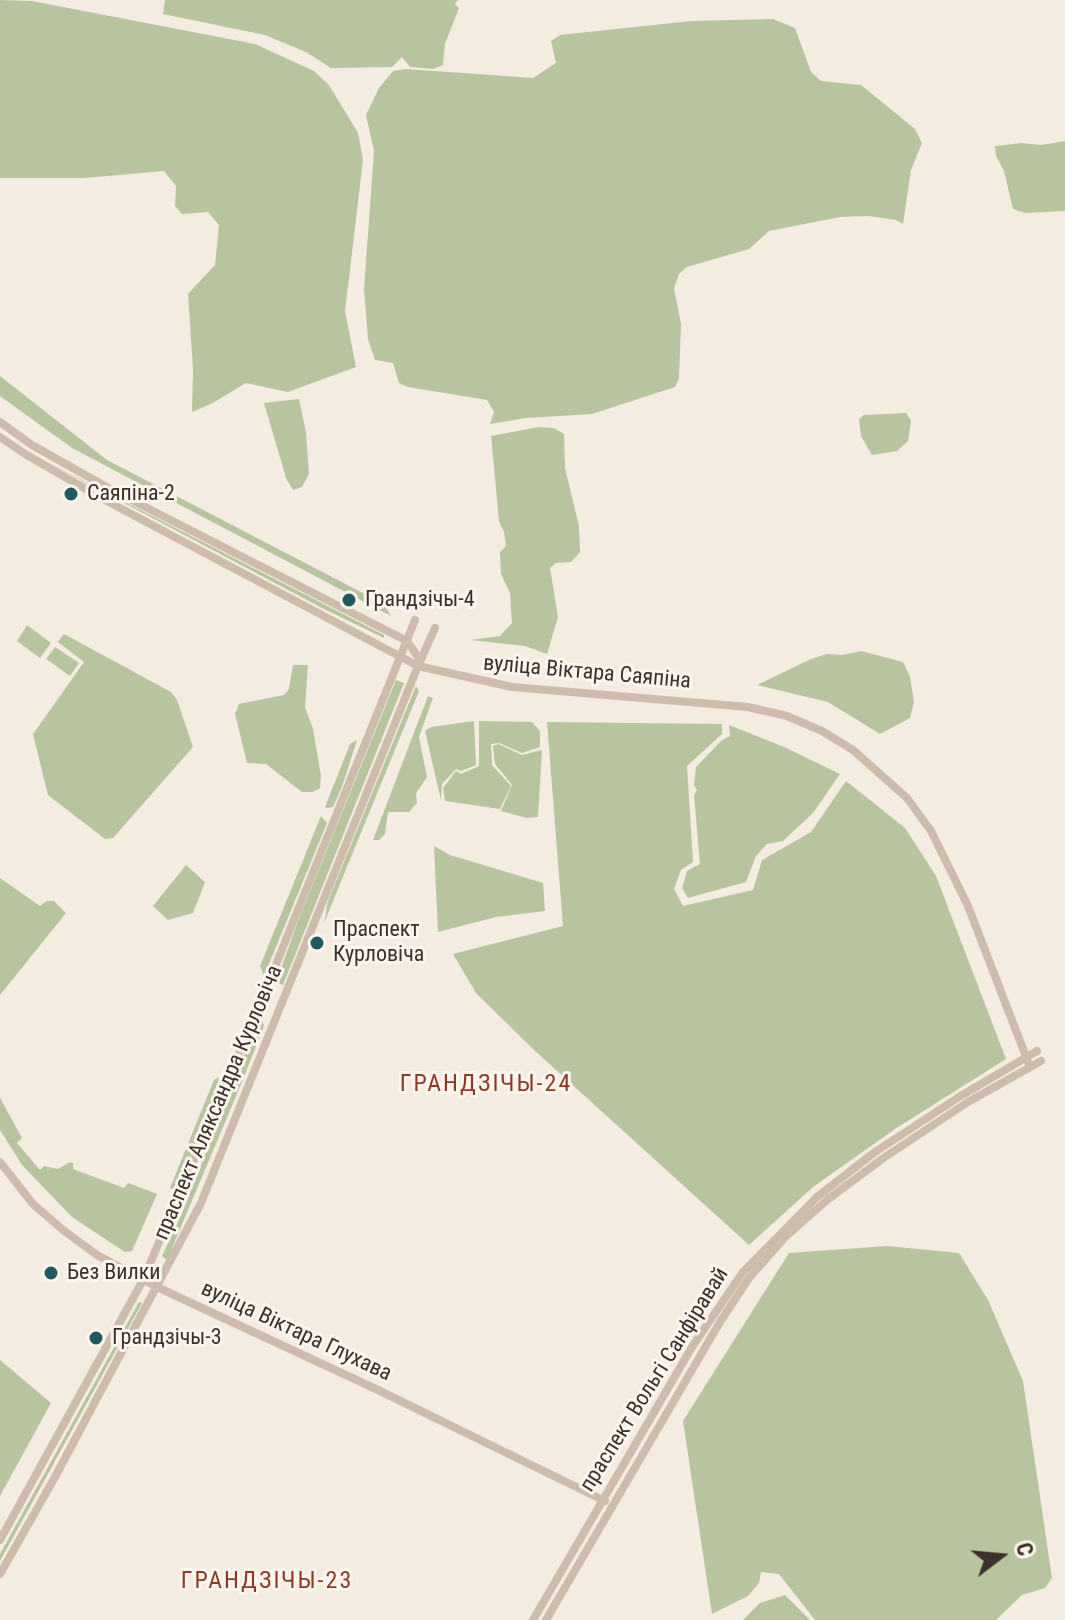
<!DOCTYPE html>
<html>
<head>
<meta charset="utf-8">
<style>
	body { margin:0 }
	#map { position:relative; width:1065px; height:1620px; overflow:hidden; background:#f4ebe1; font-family:"Roboto Condensed",sans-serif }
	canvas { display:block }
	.north { position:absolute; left:961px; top:1516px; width:80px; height:80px; -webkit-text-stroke:6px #fbf5ee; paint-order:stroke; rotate:74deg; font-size:22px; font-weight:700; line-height:32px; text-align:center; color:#3b302b }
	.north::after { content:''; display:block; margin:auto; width:28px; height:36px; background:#3b302b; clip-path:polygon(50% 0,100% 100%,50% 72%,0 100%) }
</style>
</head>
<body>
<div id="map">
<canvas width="1065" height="1620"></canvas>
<div class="north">С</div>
</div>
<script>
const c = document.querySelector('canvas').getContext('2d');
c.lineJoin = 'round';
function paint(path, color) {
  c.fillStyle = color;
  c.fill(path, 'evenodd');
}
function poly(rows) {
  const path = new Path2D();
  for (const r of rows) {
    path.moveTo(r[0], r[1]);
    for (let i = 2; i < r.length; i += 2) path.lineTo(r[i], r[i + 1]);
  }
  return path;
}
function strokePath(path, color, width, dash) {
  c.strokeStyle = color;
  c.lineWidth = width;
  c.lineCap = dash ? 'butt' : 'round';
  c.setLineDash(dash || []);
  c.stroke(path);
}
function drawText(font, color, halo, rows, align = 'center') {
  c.font = font + ' "Roboto Condensed",sans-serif';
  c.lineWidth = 6;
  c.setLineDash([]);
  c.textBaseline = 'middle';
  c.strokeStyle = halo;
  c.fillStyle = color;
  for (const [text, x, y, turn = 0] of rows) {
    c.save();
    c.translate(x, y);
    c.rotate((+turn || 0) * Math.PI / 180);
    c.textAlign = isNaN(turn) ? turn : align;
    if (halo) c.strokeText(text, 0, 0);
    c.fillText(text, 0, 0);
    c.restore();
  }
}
paint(poly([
	[0,0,32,1,255,44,314,71,329,85,358,133,363,160,345,311,356,367,288,392,246,383,211,404,192,412,193,369,188,294,215,265,219,225,208,212,182,214,175,206,176,186,164,171,85,178,0,178],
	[165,0,458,0,455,4,459,8,445,44,443,65,433,69,410,67,402,57,392,67,331,68,306,52,265,35,163,14],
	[773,19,795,28,811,72,821,81,861,85,915,129,922,143,911,170,903,224,896,220,869,216,840,217,769,231,749,249,687,267,679,274,674,288,681,324,679,378,675,387,592,414,526,418,490,424,494,412,487,400,408,387,399,383,393,363,375,360,368,339,364,289,374,151,366,115,379,88,393,71,406,69,533,78,556,63,551,41,560,35,691,21],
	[1065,141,1065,211,1025,213,1013,209,1004,171,996,156,995,146,1022,143,1041,145],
	[0,376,107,460,384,604,391,616,72,448,0,396],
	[299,399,306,433,309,474,302,487,293,490,286,478,264,403],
	[906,413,911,421,908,441,897,451,872,455,861,436,859,419,864,415],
	[539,427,554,428,564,434,565,468,579,526,580,552,571,562,556,563,550,568,558,617,547,654,525,646,470,640,500,636,512,623,510,593,501,574,500,552,506,546,504,532,499,521,491,436],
	[43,460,384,635,384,638,324,609],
	[27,625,51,643,40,658,17,641],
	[64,634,171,692,177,700,193,747,113,838,105,839,48,795,33,734,84,662,58,642],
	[55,647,79,663,70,676,46,659],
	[861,651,903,662,910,677,914,702,910,718,880,734,828,702,757,685,811,659,827,654,842,655],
	[293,665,308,665,305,707,313,729,321,776,320,788,313,792,302,792,266,764,247,763,235,714,239,704,284,695,289,689],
	[396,680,404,683,283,985,276,982,300,916],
	[416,686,419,691,324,923,328,901],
	[428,696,433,698,419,737,427,777,416,793,417,803,409,812,388,812,385,834,379,840,373,840],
	[474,721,476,765,461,771,456,769,442,784,441,800,425,731,431,727],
	[479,721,532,722,540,731,540,747,522,753,499,743,491,744,492,765,511,786,500,809,445,801,443,788,456,771,461,774,479,766],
	[547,722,722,724,722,734,687,766,693,862,681,870,674,889,683,906,753,890,762,860,811,832,846,781,905,828,936,876,1006,1059,895,1129,813,1187,749,1245,534,1050,476,993,453,954,563,926],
	[729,725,784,747,840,774,813,813,783,841,767,844,756,856,746,882,688,898,682,888,687,871,700,864,694,795,697,790,694,785,696,767,722,740,730,736],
	[357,740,342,787,333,807,327,808,325,807,350,744],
	[498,744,522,755,542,750,538,817,527,818,501,811,512,785,495,764,493,746],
	[321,816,327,823,264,976,260,966],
	[434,846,450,855,543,883,545,911,496,917,438,932],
	[186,865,205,882,193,913,168,920,153,906],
	[0,878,40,906,47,901,54,901,66,913,0,995],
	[262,1020,264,1026,242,1082,167,1260,162,1256,183,1211,257,1022],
	[219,1077,215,1097,178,1188,172,1189,170,1188,214,1080],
	[0,1098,22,1138,17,1143,40,1170,44,1166,58,1169,70,1162,73,1163,73,1169,124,1188,128,1183,157,1194,132,1251,125,1252,72,1217,22,1165,0,1130],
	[888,1246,959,1253,988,1300,1023,1381,1052,1578,1045,1588,1022,1595,996,1620,815,1620,779,1574,761,1572,759,1583,748,1596,712,1614,683,1421,789,1253],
	[139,1302,142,1303,0,1561,0,1554],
	[0,1360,51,1403,0,1496],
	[785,1595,810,1620,743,1620,760,1603]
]), '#b8c4a0');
strokePath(poly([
	[0,422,32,445,110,489,407,641,420,660],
	[0,437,25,454,103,499,418,666,512,687,748,707,787,716,822,731,853,750,907,798,931,831,968,906,1030,1067],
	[0,1162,33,1204,63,1230,97,1255,157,1287,378,1390,605,1501],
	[0,1540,143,1280,260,1004,415,620],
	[0,1574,55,1477,201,1203,418,666,435,628],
	[533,1620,692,1347,743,1272,817,1197,875,1152,959,1097,1037,1051],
	[546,1620,720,1322,749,1278,785,1237,827,1200,882,1159,968,1102,1041,1061]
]), '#cdbbac', 8);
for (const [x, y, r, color] of [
	[71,494,8,"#1f5a5e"],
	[349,600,8,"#1f5a5e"],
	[317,943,8,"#1f5a5e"],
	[51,1273,8,"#1f5a5e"],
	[96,1338,8,"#1f5a5e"]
]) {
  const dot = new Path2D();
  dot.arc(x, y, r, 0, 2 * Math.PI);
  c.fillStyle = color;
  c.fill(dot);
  strokePath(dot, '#fbf5ee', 3);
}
drawText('22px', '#3b302b', '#fbf5ee', [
	["Саяпіна-2",87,494],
	["Грандзічы-4",365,600],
	["Праспект",333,930],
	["Курловіча",333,955],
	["Без Вилки",67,1273],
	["Грандзічы-3",112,1338]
], 'left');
drawText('22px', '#3b302b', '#fbf5ee', [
	["вуліца Віктара Саяпіна",587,673,5],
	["праспект Аляксандра Курловіча",219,1103,-67],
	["вуліца Віктара Глухава",296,1332,25],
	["праспект Вольгі Санфіравай",655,1380,-58]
]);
c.letterSpacing = '2px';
drawText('24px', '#8c3b22', '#fbf5ee', [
	["ГРАНДЗІЧЫ-24",486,1085],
	["ГРАНДЗІЧЫ-23",267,1582]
]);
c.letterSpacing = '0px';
</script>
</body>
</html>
